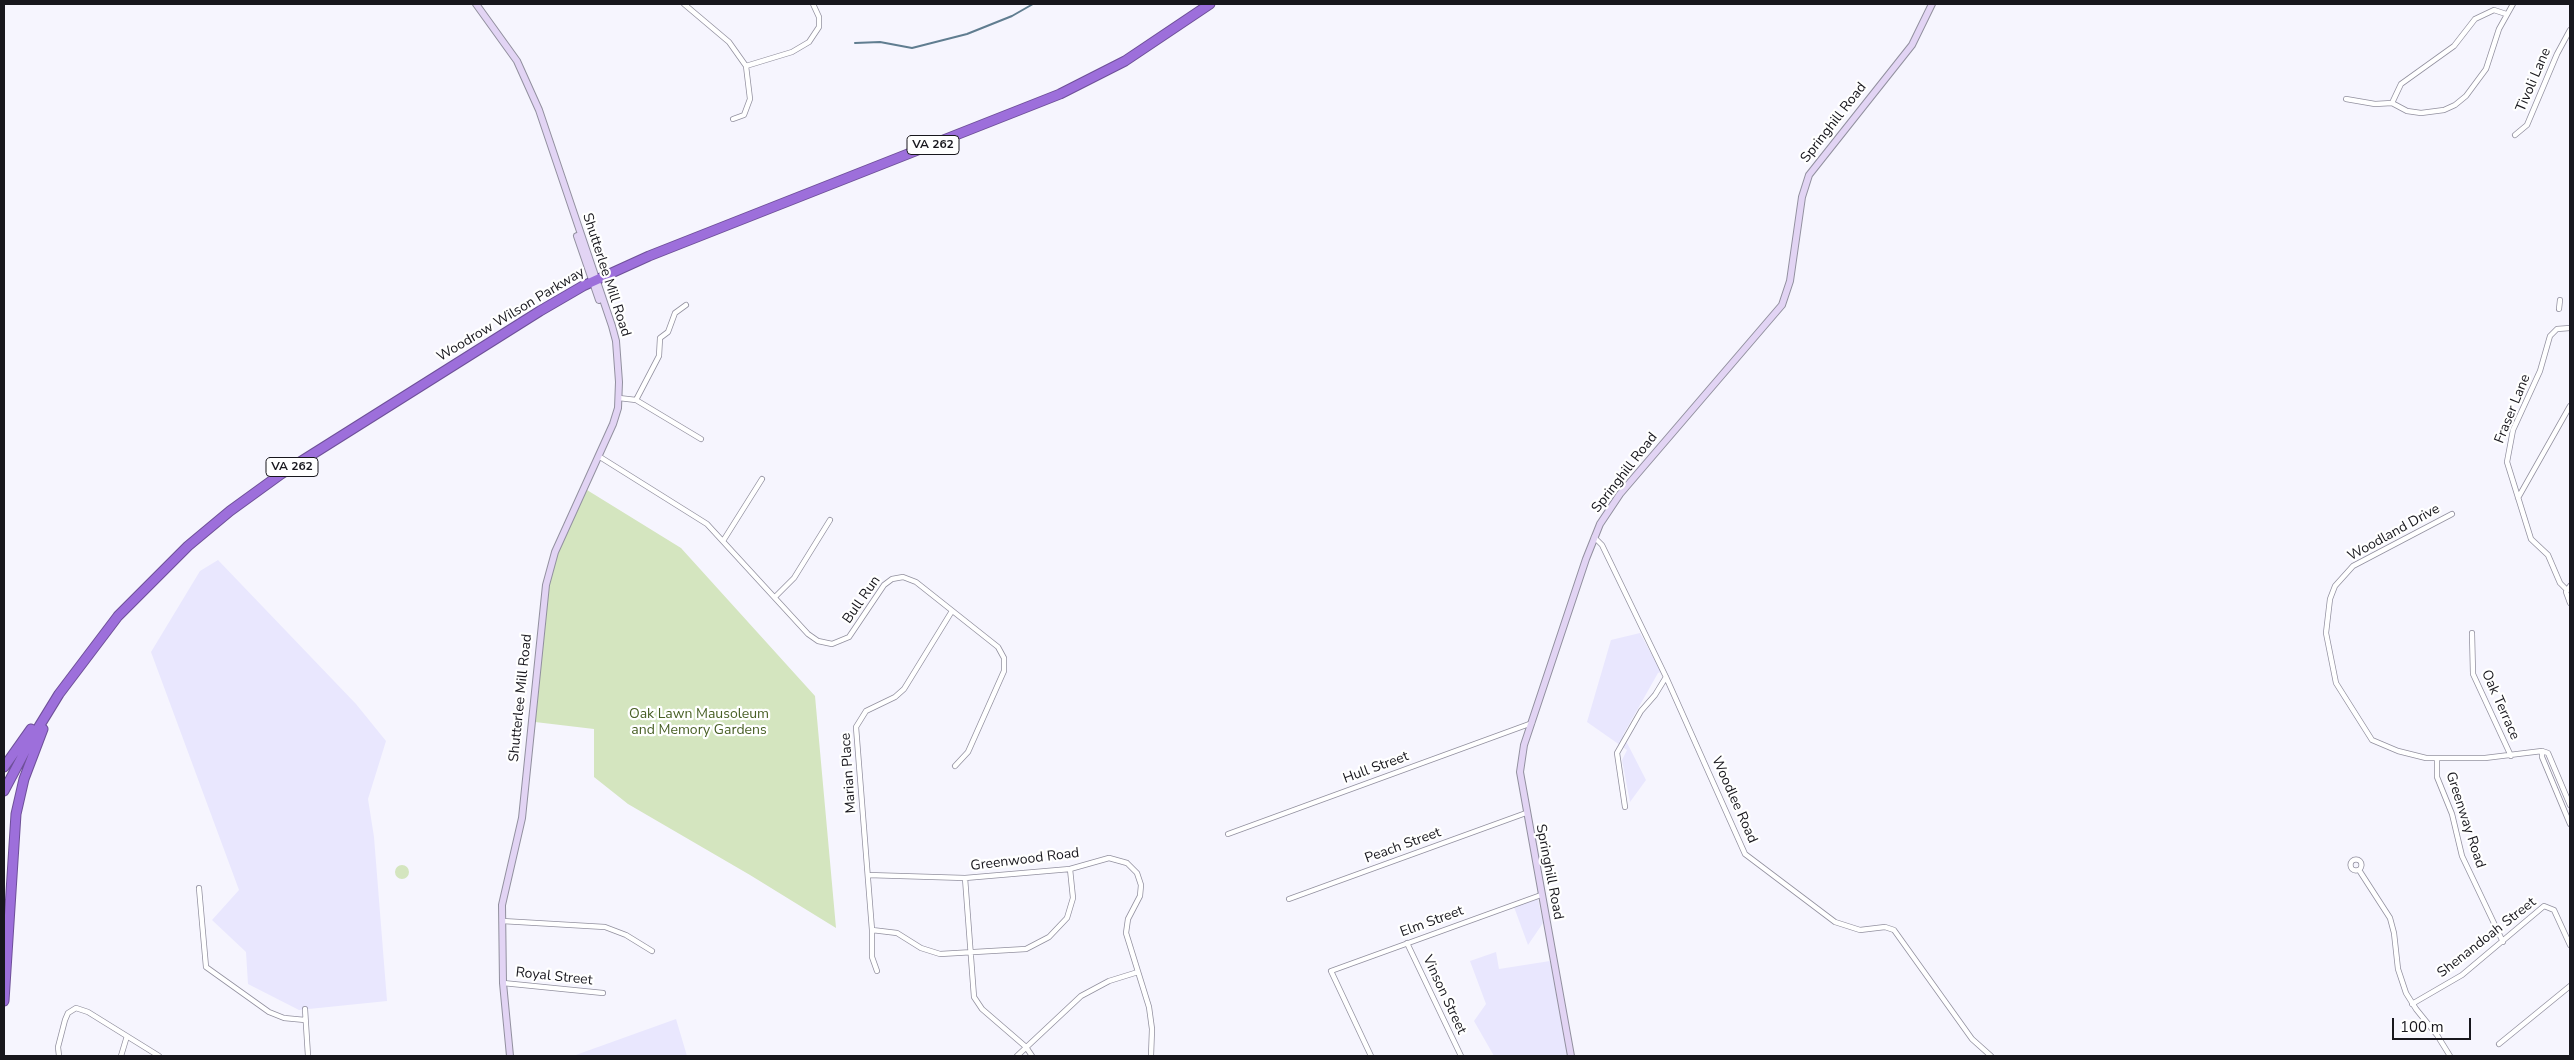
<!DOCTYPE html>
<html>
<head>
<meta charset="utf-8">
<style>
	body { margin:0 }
	#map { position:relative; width:2574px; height:1060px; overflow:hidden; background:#f6f5fe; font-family:"Nunito Sans",sans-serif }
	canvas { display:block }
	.frame { position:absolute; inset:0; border:5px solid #18171d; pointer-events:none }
	.scale { position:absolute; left:2392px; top:1018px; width:79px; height:22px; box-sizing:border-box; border:2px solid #18171d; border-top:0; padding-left:6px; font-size:15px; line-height:18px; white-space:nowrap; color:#18171d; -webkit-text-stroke:4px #fff; paint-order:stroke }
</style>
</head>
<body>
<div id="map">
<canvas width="2574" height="1060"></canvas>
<div class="frame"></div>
<div class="scale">100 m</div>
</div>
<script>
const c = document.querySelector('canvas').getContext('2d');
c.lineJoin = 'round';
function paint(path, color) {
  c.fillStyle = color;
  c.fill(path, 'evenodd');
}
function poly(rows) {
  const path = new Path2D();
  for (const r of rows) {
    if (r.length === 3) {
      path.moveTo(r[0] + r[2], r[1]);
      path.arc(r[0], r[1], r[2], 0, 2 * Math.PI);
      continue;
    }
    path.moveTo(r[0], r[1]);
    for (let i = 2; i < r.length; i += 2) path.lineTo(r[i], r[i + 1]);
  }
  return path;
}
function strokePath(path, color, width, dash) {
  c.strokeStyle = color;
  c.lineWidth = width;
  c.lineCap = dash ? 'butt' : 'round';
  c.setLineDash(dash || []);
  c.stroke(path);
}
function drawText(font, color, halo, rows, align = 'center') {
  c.font = font + ' "Nunito Sans",sans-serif';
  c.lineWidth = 4.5;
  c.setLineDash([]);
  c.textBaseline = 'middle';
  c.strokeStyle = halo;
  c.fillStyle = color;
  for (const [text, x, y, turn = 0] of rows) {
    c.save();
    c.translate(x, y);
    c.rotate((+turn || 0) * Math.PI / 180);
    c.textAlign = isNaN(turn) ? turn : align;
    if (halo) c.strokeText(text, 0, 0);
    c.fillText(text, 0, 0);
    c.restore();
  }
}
paint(poly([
	[218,560,356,704,386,741,368,799,374,837,387,1001,299,1010,248,984,246,952,212,920,239,890,151,652,200,571],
	[1640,633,1661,672,1658,673,1623,735,1646,780,1630,802,1622,760,1627,750,1587,722,1611,640],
	[1538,899,1543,923,1528,945,1514,907],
	[1496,952,1499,969,1550,961,1568,1056,1494,1056,1474,1021,1486,1004,1470,961],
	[676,1019,687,1056,573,1056]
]), '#e9e7fe');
paint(poly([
	[587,490,681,548,815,696,836,928,750,875,628,804,594,777,594,729,535,722,547,592,556,557],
	[402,872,7]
]), '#d4e5bf');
strokePath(poly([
	[855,43,880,42,912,48,967,34,1012,16,1033,4]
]), '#607d90', 2);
const street = poly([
	[684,4,729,42,746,66,750,99,744,115,733,119],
	[746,66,792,52,809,42,819,27,819,17,813,4],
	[2346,99,2375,104,2392,103,2407,111,2421,113,2444,110,2455,105,2466,96,2486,69,2499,29,2513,4],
	[2392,103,2401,84,2454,46,2475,19,2494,10,2506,14],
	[2515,135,2527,125,2557,54,2570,30],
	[2559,309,2560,300],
	[619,398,636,400,701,439],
	[636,400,659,356,660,338,668,332,675,313,686,305],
	[600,457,707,524,808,634,818,641,832,644,849,637,884,585,892,579,903,577,916,582,998,647,1004,658,1004,671,968,752,955,766],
	[2518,498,2570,406],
	[2452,514,2353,566,2335,586,2330,599,2326,633,2336,683,2372,740,2398,751,2426,758,2485,758,2542,751,2548,753,2570,805],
	[1594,537,1602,545,1666,677,1745,854,1835,922,1860,930,1885,927,1894,930,1972,1039,1991,1056],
	[723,541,762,479],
	[2570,586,2566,592,2570,603],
	[2566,589,2560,583,2548,555,2531,539,2507,462,2513,430,2540,371,2550,336,2557,329,2570,328],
	[775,597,794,578,830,520],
	[2472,633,2473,674,2511,756],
	[2542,751,2542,757,2570,824],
	[2437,758,2437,777,2452,814,2462,856,2503,942],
	[1625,807,1617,753,1641,711,1655,695,1666,677],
	[1228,834,1532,723],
	[2356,865,5.5],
	[2359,870,2390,918,2394,933,2398,969,2406,993,2416,1009,2437,1035,2450,1056],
	[868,875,965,878,1070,869,1109,858,1127,863,1137,873,1141,885,1140,896,1128,919,1126,933,1149,1007,1152,1029,1151,1056],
	[965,878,974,997,982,1009,1026,1047,1032,1056],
	[199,888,206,967,269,1012,284,1018,305,1020],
	[1289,899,1526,813],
	[502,921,605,927,626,935,652,951],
	[872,930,897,933,921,948,940,954,1026,949,1049,937,1067,918,1073,898,1070,869],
	[1407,943,1461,1056],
	[877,971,872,957,872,930,856,727,866,711,895,697,904,689,952,611],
	[503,983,603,993],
	[2412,1004,2462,975,2544,906,2554,910,2570,945],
	[305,1009,308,1056],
	[2499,1044,2570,986],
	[59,1056,58,1047,65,1020,68,1013,76,1008,88,1012,159,1056],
	[121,1056,127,1036],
	[1017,1056,1081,996,1109,981,1138,972],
	[1371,1056,1331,971,1541,895]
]);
const secondary = poly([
	[476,4,517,61,539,110,612,326,616,341,619,382,618,408,613,424,555,552,546,585,522,818,502,905,503,983,510,1056],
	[577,236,599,300],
	[1571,1056,1520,772,1524,745,1586,559,1600,524,1620,494,1782,305,1790,281,1802,197,1809,175,1912,45,1932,4]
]);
const highway = poly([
	[4,767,31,729],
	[4,791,32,738,59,694,118,616,188,546,230,511,281,474,540,311,583,286,649,256,1060,94,1125,61,1210,4],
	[4,1001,16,814,24,779,43,729]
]);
strokePath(street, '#92909f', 6);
strokePath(secondary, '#92909f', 8);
strokePath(highway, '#6e5098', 11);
strokePath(street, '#fff', 4.5);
strokePath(secondary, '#e2d4f4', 6);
strokePath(highway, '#9d6fdb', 9);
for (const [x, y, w] of [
	[933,145,52],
	[292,467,52]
]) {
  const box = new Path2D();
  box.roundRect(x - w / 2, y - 9.5, w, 19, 4);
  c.fillStyle = '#fff';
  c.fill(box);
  strokePath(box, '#18171d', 1);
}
drawText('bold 12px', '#18171d', null, [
	["VA 262",933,145],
	["VA 262",292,467]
]);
drawText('14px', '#18171d', '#fff', [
	["Tivoli Lane",2534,80,-67],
	["Springhill Road",1834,123,-52],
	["Shutterlee Mill Road",606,275,72],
	["Woodrow Wilson Parkway",511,315,-31],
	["Fraser Lane",2513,409,-68],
	["Springhill Road",1625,473,-52],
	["Woodland Drive",2394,533,-29],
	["Bull Run",862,600,-55],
	["Shutterlee Mill Road",521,698,-84],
	["Oak Terrace",2500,705,66],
	["Hull Street",1376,768,-20],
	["Marian Place",849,773,-94],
	["Woodlee Road",1734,800,66],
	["Greenway Road",2465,820,72],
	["Peach Street",1403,846,-20],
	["Greenwood Road",1025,860,-7],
	["Springhill Road",1549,872,79],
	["Elm Street",1432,922,-20],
	["Shenandoah Street",2487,938,-38],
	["Royal Street",554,977,6],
	["Vinson Street",1444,995,65]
]);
drawText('14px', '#485f25', '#fff', [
	["Oak Lawn Mausoleum",699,715],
	["and Memory Gardens",699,731]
]);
</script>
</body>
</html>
